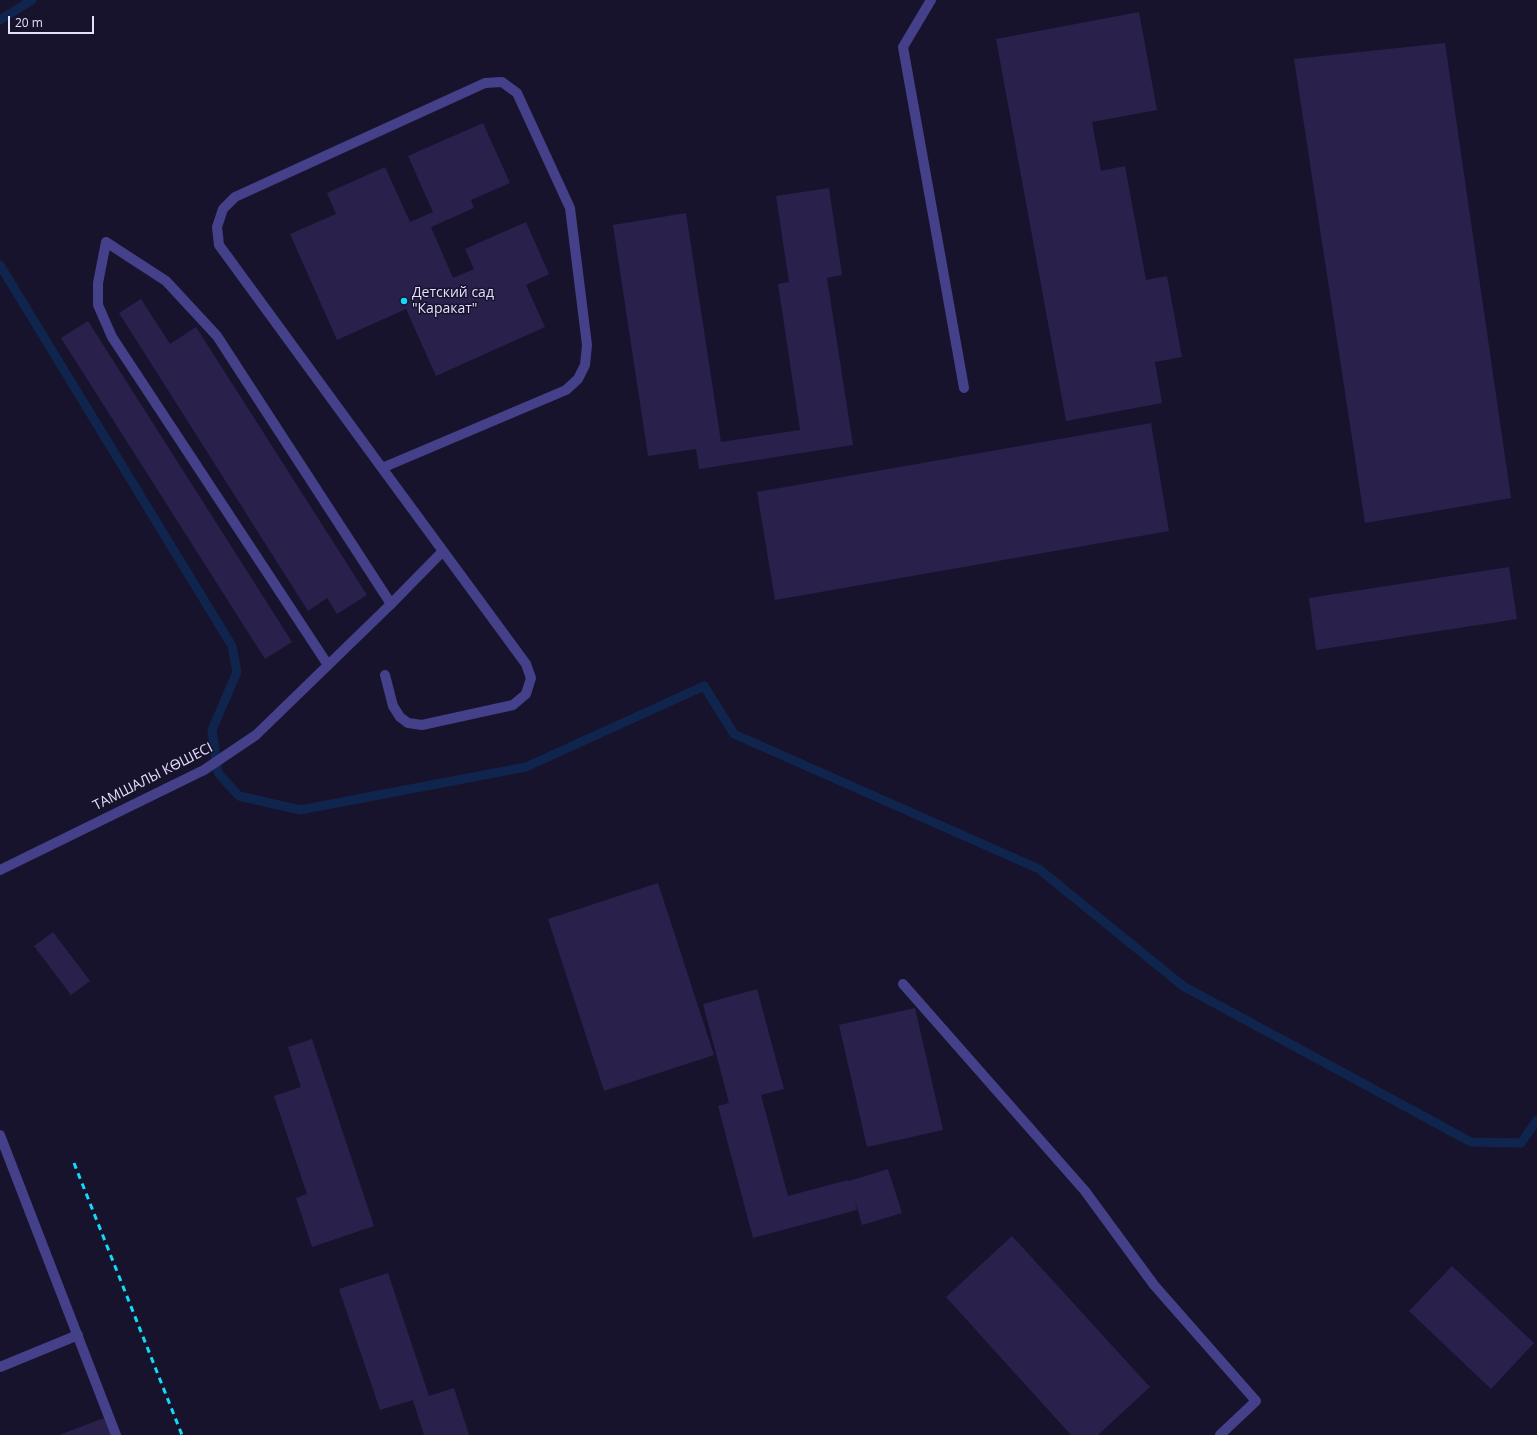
<!DOCTYPE html>
<html>
<head>
<meta charset="utf-8">
<style>
	body { margin:0 }
	#map { position:relative; width:1537px; height:1435px; overflow:hidden; background:#18132c; font-family:"Open Sans",sans-serif }
	canvas { display:block }
	.scale { position:absolute; left:8px; top:16px; width:86px; height:18px; box-sizing:border-box; border:2px solid #e3dffe; border-top:0; padding-left:5px; font-size:12px; line-height:14px; white-space:nowrap; color:#e3dffe; -webkit-text-stroke:3px #18132c; paint-order:stroke }
</style>
</head>
<body>
<div id="map">
<canvas width="1537" height="1435"></canvas>
<div class="scale">20 m</div>
</div>
<script>
const c = document.querySelector('canvas').getContext('2d');
c.lineJoin = 'round';
function poly(rows) {
  const path = new Path2D();
  for (const r of rows) {
    path.moveTo(r[0], r[1]);
    for (let i = 2; i < r.length; i += 2) path.lineTo(r[i], r[i + 1]);
  }
  return path;
}
function strokePath(path, color, width, dash) {
  c.strokeStyle = color;
  c.lineWidth = width;
  c.lineCap = dash ? 'butt' : 'round';
  c.setLineDash(dash || []);
  c.stroke(path);
}
function paint(path, color) {
  c.fillStyle = color;
  c.fill(path, 'evenodd');
}
function drawText(font, color, halo, rows, align = 'center') {
  c.font = font + ' "Open Sans",sans-serif';
  c.lineWidth = 3;
  c.setLineDash([]);
  c.textBaseline = 'middle';
  c.strokeStyle = halo;
  c.fillStyle = color;
  for (const [text, x, y, turn = 0] of rows) {
    c.save();
    c.translate(x, y);
    c.rotate((+turn || 0) * Math.PI / 180);
    c.textAlign = isNaN(turn) ? turn : align;
    if (halo) c.strokeText(text, 0, 0);
    c.fillText(text, 0, 0);
    c.restore();
  }
}
strokePath(poly([
	[0,20,32,0],
	[0,265,232,646,237,672,212,730,218,773,239,796,300,810,526,767,704,686,734,734,1039,869,1183,986,1471,1142,1521,1143,1537,1120]
]), '#10254e', 9);
paint(poly([
	[1139,12,1157,110,1092,122,1101,171,1125,166,1146,280,1167,276,1182,357,1155,362,1162,403,1066,421,996,39],
	[1445,43,1511,498,1365,523,1294,59],
	[483,123,510,183,471,200,474,208,431,227,453,278,474,269,465,249,526,222,549,274,526,285,545,327,436,376,406,309,337,340,290,234,336,214,327,193,385,167,410,222,433,212,408,156],
	[829,188,842,275,827,278,853,445,699,469,696,449,648,456,613,225,686,213,721,442,800,430,778,284,789,282,776,196],
	[141,299,170,344,196,327,367,595,337,614,327,598,308,611,119,313],
	[88,321,292,642,265,659,61,338],
	[1151,423,1169,531,775,600,757,492],
	[1509,567,1517,619,1316,650,1309,598],
	[658,883,714,1055,604,1091,548,919],
	[53,932,90,981,71,995,34,946],
	[757,989,784,1089,761,1095,788,1196,848,1180,849,1181,888,1169,902,1213,862,1225,854,1197,857,1210,753,1238,718,1106,729,1103,703,1004],
	[915,1008,943,1130,867,1147,839,1025],
	[312,1039,374,1226,312,1247,296,1198,307,1194,274,1096,301,1087,288,1047],
	[1012,1236,1150,1387,1098,1435,1071,1435,946,1297],
	[1452,1266,1534,1343,1491,1389,1409,1311],
	[388,1273,429,1396,454,1388,469,1435,424,1435,413,1400,380,1410,339,1289],
	[104,1418,111,1435,59,1435]
]), '#2a204c');
strokePath(poly([
	[931,0,903,47,964,388],
	[382,468,566,390,578,379,585,365,587,345,570,208,517,93,502,82,485,83,235,197,223,209,217,227,219,245,382,468,443,551,526,664,531,678,526,694,513,705,422,725,408,723,400,717,393,706,385,675],
	[328,665,112,337,98,305,98,283,106,242,166,281,217,336,391,604,443,551],
	[903,984,1085,1191,1154,1285,1256,1401,1220,1435],
	[0,1135,116,1435],
	[0,1367,78,1335]
]), '#444089', 10);
strokePath(poly([
	[0,870,204,770,256,735,391,604]
]), '#444089', 10);
strokePath(poly([
	[74,1163,182,1435]
]), '#13daf6', 3, [6, 5]);
for (const [x, y, r, color] of [
	[404,301,4,"#13daf6"]
]) {
  const dot = new Path2D();
  dot.arc(x, y, r, 0, 2 * Math.PI);
  c.fillStyle = color;
  c.fill(dot);
  strokePath(dot, '#18132c', 1.5);
}
drawText('14px', '#e3dffe', '#18132c', [
	["Детский сад",412,293],
	["\"Каракат\"",412,309]
], 'left');
drawText('14px', '#e3dffe', '#18132c', [
	["ТАМШАЛЫ КӨШЕСІ",153,777,-27]
]);
</script>
</body>
</html>
